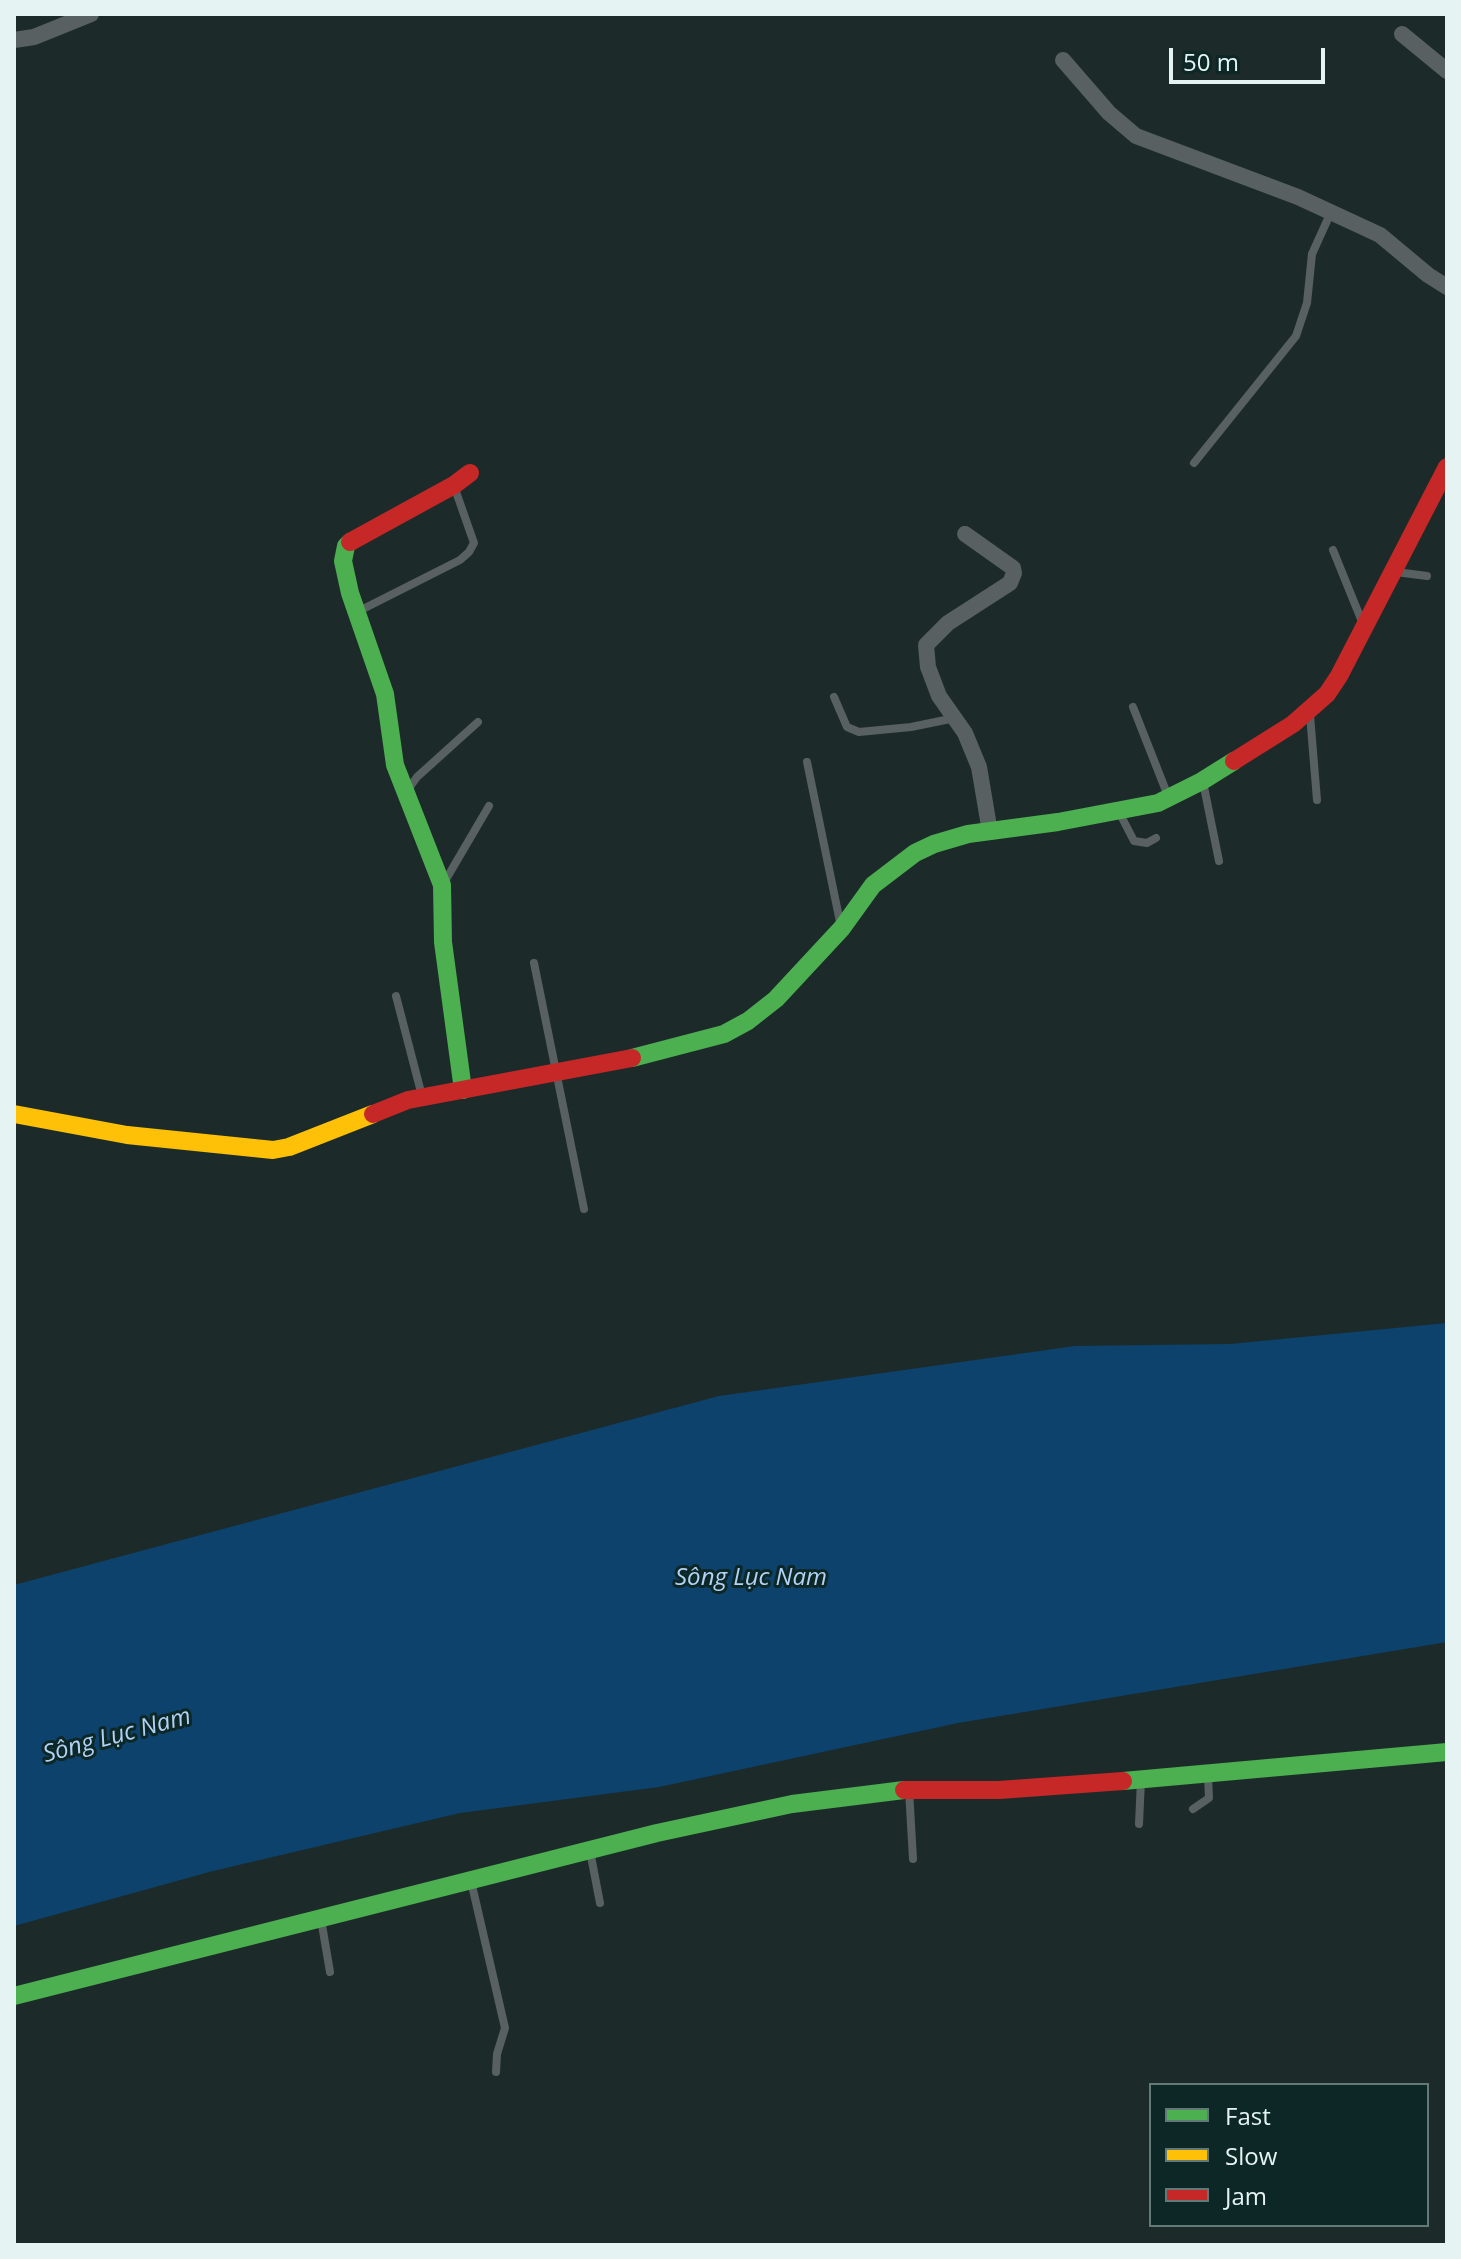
<!DOCTYPE html>
<html>
<head>
<meta charset="utf-8">
<style>
	body { margin:0 }
	#map { position:relative; width:1461px; height:2259px; overflow:hidden; background:#1c2b2a; font-family:"Open Sans",sans-serif }
	canvas { display:block }
	.frame { position:absolute; inset:0; border:16px solid #e5f4f3; pointer-events:none }
	.legend { position:absolute; left:1149px; top:2083px; width:280px; height:144px; box-sizing:border-box; background:#0c2726; border:2px solid #637978; margin:0; padding:10px 14px; list-style:none; font-size:24px; color:#e5f4f3 }
	.legend li { display:flex; align-items:center; gap:16px; height:40px }
	.legend b { width:40px; border:2px solid #637978 }
	.scale { position:absolute; left:1169px; top:48px; width:156px; height:36px; box-sizing:border-box; border:4px solid #e5f4f3; border-top:0; padding-left:10px; font-size:24px; line-height:28px; white-space:nowrap; color:#e5f4f3; -webkit-text-stroke:6px #0c2726; paint-order:stroke }
</style>
</head>
<body>
<div id="map">
<canvas width="1461" height="2259"></canvas>
<div class="frame"></div>
<ul class="legend">
<li><b style="height:10px;background:#4caf50"></b>Fast</li>
<li><b style="height:10px;background:#ffc107"></b>Slow</li>
<li><b style="height:10px;background:#c62828"></b>Jam</li>
</ul>
<div class="scale">50 m</div>
</div>
<script>
const c = document.querySelector('canvas').getContext('2d');
c.lineJoin = 'round';
function paint(path, color) {
  c.fillStyle = color;
  c.fill(path, 'evenodd');
}
function poly(rows) {
  const path = new Path2D();
  for (const r of rows) {
    path.moveTo(r[0], r[1]);
    for (let i = 2; i < r.length; i += 2) path.lineTo(r[i], r[i + 1]);
  }
  return path;
}
function strokePath(path, color, width, dash) {
  c.strokeStyle = color;
  c.lineWidth = width;
  c.lineCap = dash ? 'butt' : 'round';
  c.setLineDash(dash || []);
  c.stroke(path);
}
function drawText(font, color, halo, rows, align = 'center') {
  c.font = font + ' "Open Sans",sans-serif';
  c.lineWidth = 6;
  c.setLineDash([]);
  c.textBaseline = 'middle';
  c.strokeStyle = halo;
  c.fillStyle = color;
  for (const [text, x, y, turn = 0] of rows) {
    c.save();
    c.translate(x, y);
    c.rotate((+turn || 0) * Math.PI / 180);
    c.textAlign = isNaN(turn) ? turn : align;
    if (halo) c.strokeText(text, 0, 0);
    c.fillText(text, 0, 0);
    c.restore();
  }
}
paint(poly([
	[1447,1323,1447,1642,958,1723,659,1787,460,1813,213,1871,14,1926,14,1585,719,1396,1075,1346,1230,1344]
]), '#0d426c');
strokePath(poly([
	[1194,463,1296,336,1307,303,1312,254,1331,212],
	[1333,550,1363,624],
	[1396,572,1427,576],
	[357,612,460,560,469,552,474,543,454,486],
	[834,697,847,727,859,732,911,727,955,718],
	[1133,707,1168,796],
	[1310,715,1317,800],
	[807,762,840,922],
	[1203,782,1219,861],
	[407,791,417,777,478,722],
	[1119,812,1134,841,1147,843,1156,838],
	[445,881,489,806],
	[534,963,584,1209],
	[396,996,422,1096],
	[909,1790,913,1859],
	[1193,1809,1209,1798,1208,1775],
	[1139,1824,1141,1780],
	[590,1851,600,1903],
	[471,1881,505,2028,497,2054,496,2072],
	[321,1919,330,1972]
]), '#586061', 8);
strokePath(poly([
	[1402,34,1447,71],
	[14,40,34,37,91,14],
	[1063,60,1109,113,1136,136,1298,197,1380,235,1428,275,1447,287],
	[965,534,1013,568,1014,573,1010,583,948,623,926,645,928,667,939,696,965,733,979,767,990,832]
]), '#586061', 16);
strokePath(poly([
	[350,542,346,546,343,561,350,593,385,694,395,765,442,885,443,942,463,1090],
	[632,1058,724,1034,748,1021,776,999,842,928,873,885,915,853,934,844,968,834,1058,822,1158,803,1202,781,1234,761],
	[1123,1781,1447,1752],
	[14,1996,657,1833,792,1804,904,1790]
]), '#4caf50', 18);
strokePath(poly([
	[14,1114,127,1135,273,1150,289,1147,373,1114]
]), '#ffc107', 18);
strokePath(poly([
	[350,542,454,485,470,473],
	[1234,761,1293,724,1327,694,1339,676,1447,467],
	[373,1114,408,1100,632,1058],
	[904,1790,999,1790,1123,1781]
]), '#c62828', 18);
drawText('italic 24px', '#b1d2f4', '#0c2726', [
	["Sông Lục Nam",751,1578],
	["Sông Lục Nam",117,1736,-15]
]);
</script>
</body>
</html>
